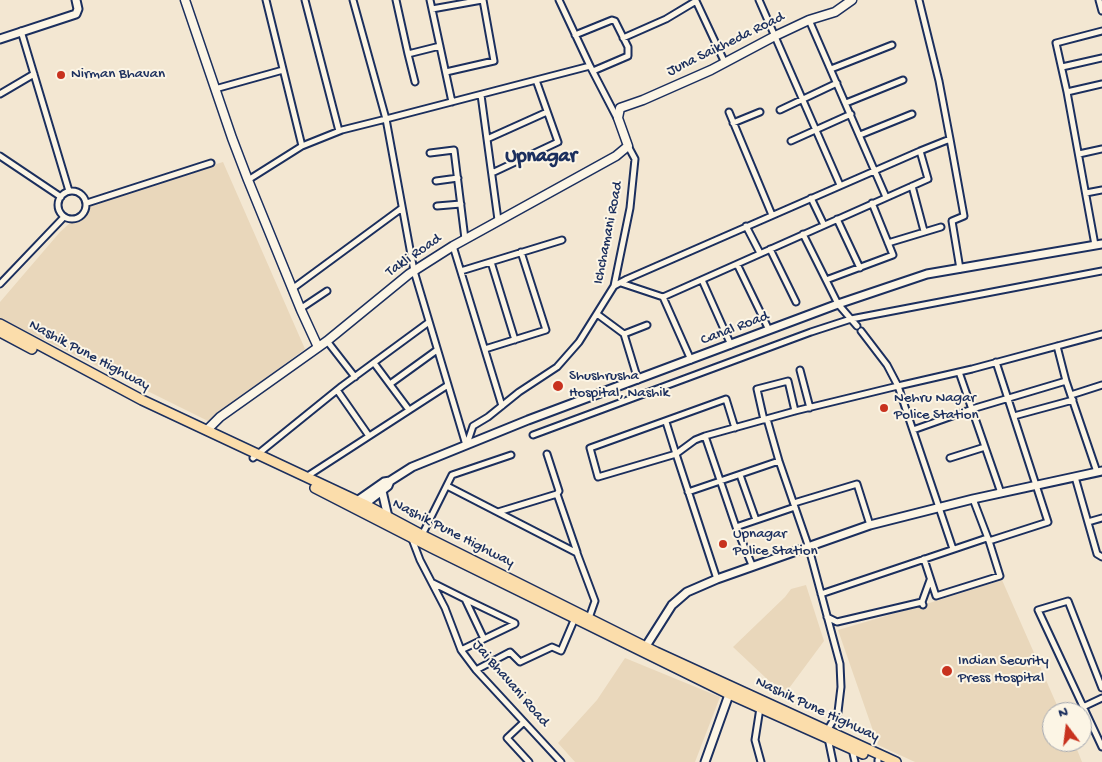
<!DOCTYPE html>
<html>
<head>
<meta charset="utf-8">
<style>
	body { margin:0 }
	#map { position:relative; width:1102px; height:762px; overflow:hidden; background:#f3e7d2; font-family:"Gochi Hand",sans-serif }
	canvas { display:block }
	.north { position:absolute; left:1042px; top:702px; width:50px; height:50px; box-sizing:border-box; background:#fcf5e5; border:1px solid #a2a6af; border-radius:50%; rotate:345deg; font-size:14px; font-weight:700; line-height:20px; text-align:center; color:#1b2f5e }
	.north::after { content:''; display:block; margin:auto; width:18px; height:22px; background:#c8321e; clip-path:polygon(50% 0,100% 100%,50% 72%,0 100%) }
</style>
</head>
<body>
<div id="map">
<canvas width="1102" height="762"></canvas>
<div class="north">N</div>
</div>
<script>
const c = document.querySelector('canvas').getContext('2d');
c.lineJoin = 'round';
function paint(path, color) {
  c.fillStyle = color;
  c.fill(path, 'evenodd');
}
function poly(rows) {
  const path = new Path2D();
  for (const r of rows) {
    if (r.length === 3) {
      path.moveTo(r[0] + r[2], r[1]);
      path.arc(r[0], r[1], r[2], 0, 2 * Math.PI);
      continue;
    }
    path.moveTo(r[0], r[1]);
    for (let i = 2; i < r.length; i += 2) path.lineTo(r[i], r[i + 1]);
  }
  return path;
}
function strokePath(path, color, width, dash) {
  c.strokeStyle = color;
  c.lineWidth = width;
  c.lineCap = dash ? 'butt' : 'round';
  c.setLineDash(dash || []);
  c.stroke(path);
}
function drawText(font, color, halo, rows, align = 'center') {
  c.font = font + ' "Gochi Hand",sans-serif';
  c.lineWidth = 4;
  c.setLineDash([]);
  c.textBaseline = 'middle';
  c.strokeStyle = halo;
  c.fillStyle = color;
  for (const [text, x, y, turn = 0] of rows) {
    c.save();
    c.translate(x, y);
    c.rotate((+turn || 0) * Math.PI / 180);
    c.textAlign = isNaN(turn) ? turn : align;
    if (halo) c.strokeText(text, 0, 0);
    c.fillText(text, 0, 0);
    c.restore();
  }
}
paint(poly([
	[223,162,305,349,208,421,0,318,0,302,60,232,94,201],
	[1002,580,1060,712,1052,712,1052,742,1074,742,1082,762,915,762,878,745,838,630,923,605],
	[806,585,824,641,784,695,733,647,785,597,791,589],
	[625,658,720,697,695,762,575,762,558,743,597,700]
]), '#e9d7bb');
const minor = poly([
	[305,0,339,131],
	[353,0,386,119,590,66,617,118],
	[396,0,408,54,440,46],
	[430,0,452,102],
	[559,0,590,66],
	[759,0,840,185],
	[919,0,939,81,950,139,920,151],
	[1099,0,1102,11],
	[432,9,482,0],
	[809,20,886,197],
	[21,31,69,191],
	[575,35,612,20,615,21,628,47,628,56,593,71],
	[623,38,666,19,696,1,725,63],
	[408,54,415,82],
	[1062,67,1102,58],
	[831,69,892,45],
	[446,72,494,61,483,0],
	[215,89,283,70],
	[1067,92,1056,43,1102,31],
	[0,94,34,74],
	[481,95,498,220],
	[846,103,903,80],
	[780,110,837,83],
	[729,112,772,215],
	[733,123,760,112],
	[860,135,912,114],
	[487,139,547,112],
	[950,139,964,216,952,221,960,269],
	[791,141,851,114],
	[302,146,342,130,386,119,414,271,466,445],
	[430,153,454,150,465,239],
	[1079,154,1102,149],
	[0,156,61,197],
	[492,173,558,142,536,80],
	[248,180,302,146,266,0],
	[436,181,458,178],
	[912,186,924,231],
	[72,205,14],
	[1086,193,1102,190],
	[811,198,824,225],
	[87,203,211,163],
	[437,206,461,204],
	[837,219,860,268],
	[746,226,760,253],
	[803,234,838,304,857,326],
	[888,243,941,227],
	[1095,245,1067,92,1102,84],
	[453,246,502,406],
	[770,249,796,302],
	[491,262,515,340],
	[737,264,769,330],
	[461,271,562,240],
	[702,280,731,345],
	[826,280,893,255,872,203],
	[621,283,663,297],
	[0,284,64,217],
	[614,286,627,279,920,151,928,179,663,297,691,360],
	[292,289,402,208],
	[300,309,327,291],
	[597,314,624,334,638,380],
	[861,331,887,365,898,386,972,369,1102,334],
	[624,334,647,325],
	[327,341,355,377],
	[1057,346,1066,381,1097,472],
	[485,349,546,330,521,252],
	[374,363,409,410],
	[800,370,810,408],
	[959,372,1001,493],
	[390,384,437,350],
	[337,390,369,436],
	[1071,395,1102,385],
	[1014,416,1073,400],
	[767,419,779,461,808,545,840,664,841,687,838,712,827,731],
	[764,420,757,389,788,381,795,411],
	[666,422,676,454,598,477,590,448,726,399,735,428],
	[913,430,972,409,1066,381],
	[533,435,811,332,851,319,1102,271],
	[705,436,736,527,752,565],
	[467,444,473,426,488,417,519,392,557,367,579,342,614,286,630,208,635,159,628,146],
	[547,454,559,491,557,494],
	[253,458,342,386,429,322],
	[950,458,985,447],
	[740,475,756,520],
	[306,477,448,385],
	[1075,477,1097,554,1102,557],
	[447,486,577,553,595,601,589,618],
	[688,492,779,461],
	[973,499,989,541,1048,522,996,362],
	[794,503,857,484,870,525],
	[498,512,557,494,577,552],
	[1088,522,1102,518],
	[736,527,795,507],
	[422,535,452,475,511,455],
	[412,539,420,560,445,608,461,650,476,670,561,762],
	[924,559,936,596,1000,576,989,541],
	[717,579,676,454,695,440,705,436,795,411,898,386,953,549],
	[433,583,465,599,484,639],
	[821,594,987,538],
	[923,605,922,602,930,580],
	[827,617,837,622,922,602],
	[461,650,515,624,515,623,465,599],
	[476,670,510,652,520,662,552,647,561,651,575,618],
	[1102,688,1068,601,1038,610,1102,747],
	[1083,707,1102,698],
	[760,708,755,740,761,762],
	[524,722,507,738,529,762],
	[828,738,833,762],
	[852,749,855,762],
	[878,760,878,762]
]);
const tertiary = poly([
	[0,39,76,14,78,9,76,0],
	[382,491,388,517],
	[354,503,384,482,390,481,412,467,528,420,838,304,927,274,1102,244],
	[361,507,388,486,390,481],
	[646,646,672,605,687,592,717,579,870,525,973,499,1102,471],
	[705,762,731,689]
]);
const secondary = poly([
	[185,0,232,138,248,180,301,310,318,347],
	[207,430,220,417,327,341,409,274,453,246,616,156,628,146,618,118,620,108,643,100,711,70,775,36,809,20,835,12,852,0]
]);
const trunk = poly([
	[0,324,142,400,364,504,422,535,656,652,896,762],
	[0,332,32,349],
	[315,488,434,549,729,694,863,754]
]);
strokePath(minor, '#1b2f5e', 9);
strokePath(tertiary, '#1b2f5e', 11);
strokePath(secondary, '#1b2f5e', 11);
strokePath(trunk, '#1b2f5e', 12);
strokePath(minor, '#fcf5e5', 5);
strokePath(tertiary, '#fcf5e5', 7);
strokePath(secondary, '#fcf5e5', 8);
strokePath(trunk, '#fbddab', 9);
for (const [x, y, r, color] of [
	[61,75,5,"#c8321e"],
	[558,386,6,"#c8321e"],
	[884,408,5,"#c8321e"],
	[723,544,5,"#c8321e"],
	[947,671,6,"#c8321e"]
]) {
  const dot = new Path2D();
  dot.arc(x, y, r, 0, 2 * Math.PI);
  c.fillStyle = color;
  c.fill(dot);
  strokePath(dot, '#fcf5e5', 2);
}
drawText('15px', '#1b2f5e', '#fcf5e5', [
	["Juna Saikheda Road",726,45,-26],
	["Ichchamani Road",609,233,-79],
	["Takli Road",414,256,-35],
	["Canal Road",735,329,-21],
	["Nashik Pune Highway",89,356,28],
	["Nashik Pune Highway",453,534,27],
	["Jai Bhavani Road",510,684,49],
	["Nashik Pune Highway",817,710,25]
]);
drawText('15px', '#1b2f5e', '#fcf5e5', [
	["Nirman Bhavan",71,75],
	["Shushrusha",569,377],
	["Hospital, Nashik",569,394],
	["Nehru Nagar",894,399],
	["Police Station",894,416],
	["Upnagar",733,535],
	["Police Station",733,552],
	["Indian Security",958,662],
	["Press Hospital",958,679]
], 'left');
drawText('bold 20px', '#1b2f5e', '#fcf5e5', [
	["Upnagar",541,158]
]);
</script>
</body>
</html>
